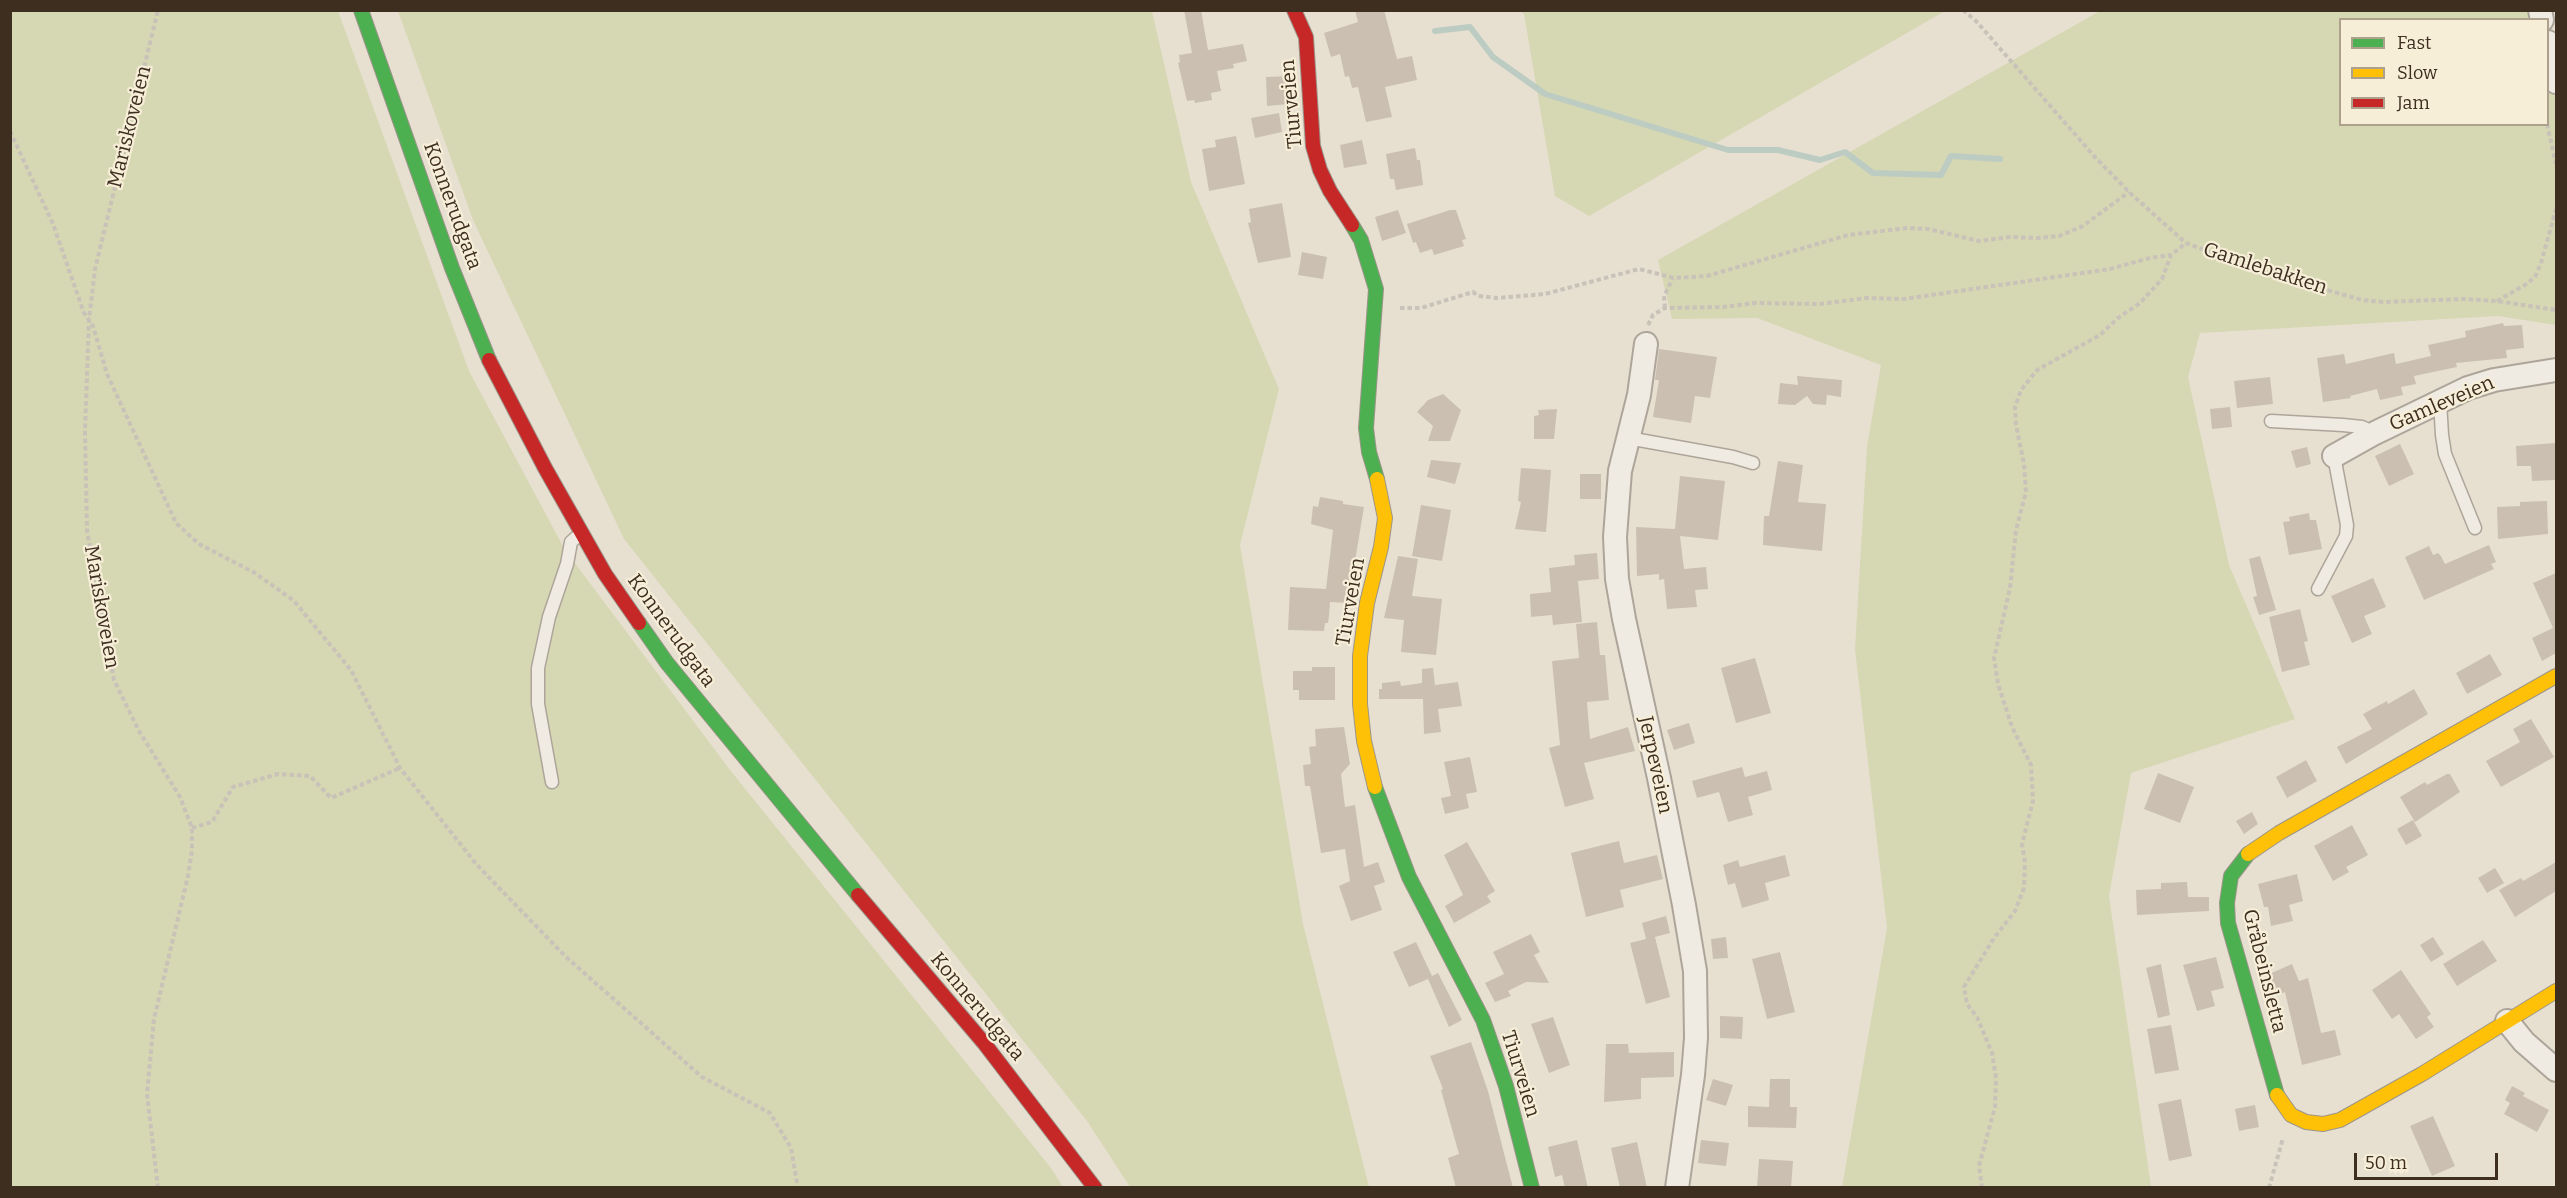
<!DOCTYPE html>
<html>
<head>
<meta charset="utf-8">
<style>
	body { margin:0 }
	#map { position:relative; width:2567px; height:1198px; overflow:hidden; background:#e7e0d1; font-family:Bitter,serif }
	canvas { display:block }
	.frame { position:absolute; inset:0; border:12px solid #3d2e20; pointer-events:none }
	.legend { position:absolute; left:2339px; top:18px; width:210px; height:108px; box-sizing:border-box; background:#f7eed8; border:2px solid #ada18e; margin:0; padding:8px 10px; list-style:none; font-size:18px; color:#3d2e20 }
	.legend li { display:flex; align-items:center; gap:12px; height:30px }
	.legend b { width:30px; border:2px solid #ada18e }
	.scale { position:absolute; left:2354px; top:1153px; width:144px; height:27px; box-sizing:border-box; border:3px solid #3d2e20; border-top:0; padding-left:8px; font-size:18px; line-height:21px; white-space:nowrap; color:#3d2e20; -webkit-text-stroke:4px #f7eed8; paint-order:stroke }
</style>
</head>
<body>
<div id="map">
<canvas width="2567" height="1198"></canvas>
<div class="frame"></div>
<ul class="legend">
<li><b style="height:8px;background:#4caf50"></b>Fast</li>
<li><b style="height:8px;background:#ffc107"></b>Slow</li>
<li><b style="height:8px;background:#c62828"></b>Jam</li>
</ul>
<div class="scale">50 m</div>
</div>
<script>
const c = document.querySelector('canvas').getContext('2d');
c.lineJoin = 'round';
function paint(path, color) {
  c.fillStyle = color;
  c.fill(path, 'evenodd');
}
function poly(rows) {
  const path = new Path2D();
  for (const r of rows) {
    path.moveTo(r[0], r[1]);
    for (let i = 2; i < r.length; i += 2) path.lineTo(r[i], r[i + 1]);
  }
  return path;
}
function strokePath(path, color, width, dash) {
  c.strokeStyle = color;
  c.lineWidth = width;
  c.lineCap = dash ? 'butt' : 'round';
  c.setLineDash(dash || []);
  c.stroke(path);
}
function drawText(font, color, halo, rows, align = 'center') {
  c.font = font + ' Bitter,serif';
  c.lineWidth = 4.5;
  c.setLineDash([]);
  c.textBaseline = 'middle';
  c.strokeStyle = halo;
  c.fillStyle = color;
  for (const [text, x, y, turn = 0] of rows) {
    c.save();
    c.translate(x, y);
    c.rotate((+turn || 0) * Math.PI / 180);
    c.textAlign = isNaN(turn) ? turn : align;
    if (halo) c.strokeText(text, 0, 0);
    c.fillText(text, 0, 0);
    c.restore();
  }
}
paint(poly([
	[10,11,338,11,469,371,565,550,730,770,1051,1168,1063,1187,11,1187],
	[398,11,1152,11,1191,182,1279,389,1240,545,1303,924,1369,1187,1130,1187,1087,1121,624,539,473,220],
	[1519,11,1945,11,1589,216,1555,196,1524,14],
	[2100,11,2537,11,2539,19,2340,20,2340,124,2548,124,2548,61,2556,102,2556,325,2498,316,2200,333,2188,377,2229,565,2295,719,2131,773,2109,896,2151,1187,1842,1187,1887,928,1855,649,1867,447,1881,365,1757,318,1672,319,1658,260]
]), '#d6d7b3');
strokePath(poly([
	[1435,31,1470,27,1493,57,1545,94,1728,150,1778,150,1820,160,1845,152,1873,173,1941,175,1951,156,2000,159]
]), '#bcccc2', 6);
paint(poly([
	[1184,10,1201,10,1208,50,1243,44,1247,61,1233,64,1234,68,1217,71,1221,91,1211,93,1212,100,1195,103,1194,100,1187,101,1178,63,1180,62,1179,55,1192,53],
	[1355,10,1384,10,1397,59,1412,56,1417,80,1385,87,1392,117,1366,122,1358,87,1352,88,1349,76,1345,77,1340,54,1331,57,1324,33,1358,22],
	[1290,76,1291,98,1288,98,1289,104,1267,106,1266,77],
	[1279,113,1282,132,1255,138,1251,118],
	[1236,136,1245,184,1209,191,1202,149,1216,147,1215,140],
	[1362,140,1367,164,1344,168,1340,145],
	[1415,148,1417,160,1420,160,1423,185,1396,190,1394,179,1390,179,1386,154],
	[1282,203,1291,257,1258,263,1248,223,1251,222,1249,209],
	[1398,210,1406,233,1382,241,1375,217],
	[1450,210,1456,210,1466,239,1462,240,1464,246,1434,255,1432,249,1420,253,1416,242,1413,243,1407,224],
	[1302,252,1327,257,1323,279,1298,275],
	[2503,323,2504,326,2522,325,2524,348,2506,350,2507,358,2456,363,2457,367,2414,376,2416,384,2401,387,2403,395,2380,400,2377,389,2350,396,2351,398,2323,402,2317,358,2344,354,2346,364,2394,353,2396,364,2431,356,2428,345,2466,337,2465,331],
	[1659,349,1717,357,1710,398,1695,396,1691,423,1653,417,1659,380,1655,380],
	[1797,376,1842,380,1841,397,1827,395,1826,405,1813,404,1807,396,1795,405,1778,404,1780,383,1798,385],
	[2270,377,2273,404,2237,408,2234,381],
	[1443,394,1461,410,1450,441,1428,441,1433,426,1417,412,1428,400],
	[2230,407,2232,427,2212,429,2210,409],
	[1557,409,1554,439,1534,439,1534,416,1539,415,1538,410],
	[2556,443,2556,480,2532,481,2531,466,2517,466,2516,446],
	[2400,444,2414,474,2389,486,2375,456],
	[2307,447,2311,464,2296,468,2291,451],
	[1431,460,1461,463,1455,484,1427,477],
	[1778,461,1803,465,1798,502,1826,504,1822,551,1763,545,1764,516,1769,516],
	[1521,468,1551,470,1546,532,1515,529,1521,502,1518,501],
	[1580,474,1601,474,1601,499,1580,499],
	[1680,476,1725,481,1718,540,1680,536,1684,569,1706,567,1708,589,1695,590,1697,607,1667,609,1664,579,1659,580,1659,574,1637,576,1636,527,1675,529],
	[1320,497,1343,501,1343,504,1364,507,1348,603,1330,602,1329,616,1328,623,1325,623,1324,631,1288,630,1290,587,1326,589,1333,530,1311,524,1313,506,1318,507],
	[2547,501,2548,534,2498,539,2497,507,2520,506,2520,502],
	[1421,505,1451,510,1442,561,1412,556],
	[2309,513,2310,520,2316,520,2322,549,2289,555,2283,522,2290,521,2289,517],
	[2489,545,2496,562,2491,564,2494,569,2424,600,2405,557,2429,546,2433,555,2438,553,2441,556,2445,564],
	[1597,553,1599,579,1578,581,1582,622,1553,625,1552,615,1531,617,1530,594,1551,592,1549,568,1575,565,1574,555],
	[1398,556,1418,559,1412,596,1442,599,1436,655,1401,652,1404,620,1384,618],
	[2260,556,2276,610,2259,615,2253,597,2257,596,2249,559],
	[2556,573,2556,653,2542,661,2532,638,2553,628,2533,583],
	[2373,578,2386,607,2364,616,2372,634,2352,643,2331,596],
	[2300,609,2308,641,2304,642,2310,665,2282,672,2269,617],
	[1597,622,1600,655,1605,655,1609,700,1587,702,1590,739,1628,727,1635,751,1584,763,1594,799,1565,807,1549,748,1560,745,1552,661,1579,658,1576,624],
	[2490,654,2502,675,2467,694,2456,673],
	[1755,658,1771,713,1736,723,1721,668],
	[1312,667,1335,667,1335,700,1299,700,1299,690,1293,690,1293,671,1312,671],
	[1433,668,1435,685,1458,682,1462,706,1438,709,1441,732,1424,734,1423,699,1379,699,1379,689,1382,689,1382,683,1400,681,1401,686,1422,683,1422,669],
	[2414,689,2428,714,2346,764,2337,747,2372,729,2363,714,2387,701,2388,704],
	[2531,719,2554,757,2501,787,2486,761,2520,742,2513,729],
	[1689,723,1695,743,1674,750,1667,730],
	[1344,727,1350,764,1341,774,1345,807,1355,805,1364,867,1378,862,1385,882,1374,886,1382,910,1351,921,1339,886,1350,881,1345,849,1321,853,1310,786,1305,786,1303,765,1311,764,1309,747,1316,746,1315,729],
	[1470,757,1477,792,1466,794,1469,808,1445,814,1441,798,1451,796,1444,762],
	[2306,760,2317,781,2287,798,2276,777],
	[1742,767,1745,777,1767,771,1772,790,1748,797,1753,815,1728,822,1719,792,1697,798,1692,781],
	[2158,773,2194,787,2180,823,2144,809],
	[2447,774,2450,774,2460,792,2415,822,2400,797,2425,782,2427,785],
	[2252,812,2258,824,2244,834,2236,821],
	[2413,820,2422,836,2406,845,2397,829],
	[2352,825,2368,855,2346,867,2349,872,2333,881,2314,846],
	[1619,841,1624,863,1657,855,1663,879,1620,890,1624,907,1586,917,1571,853],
	[1467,842,1495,891,1487,896,1491,902,1454,923,1445,906,1463,895,1444,855],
	[1785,855,1790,876,1765,883,1769,900,1742,908,1735,883,1728,885,1723,865,1738,860,1740,867],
	[2556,862,2556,891,2515,917,2499,890,2521,878,2523,881],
	[2495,868,2504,883,2487,893,2478,878],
	[2297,874,2303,901,2289,905,2293,921,2271,926,2268,907,2264,907,2258,884],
	[2187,882,2188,897,2209,897,2209,911,2137,915,2136,890,2161,889,2161,883],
	[1666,916,1670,933,1655,937,1670,997,1646,1004,1630,943,1646,939,1642,923],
	[1531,934,1540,952,1534,955,1549,983,1526,982,1508,991,1511,996,1495,1002,1485,983,1504,974,1493,952],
	[1726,937,1728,958,1713,959,1711,939],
	[2433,937,2444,954,2431,962,2420,945],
	[2483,940,2497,961,2457,986,2443,964],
	[1416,942,1432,976,1438,973,1462,1020,1449,1027,1428,979,1409,987,1393,952],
	[1780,952,1795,1012,1767,1019,1752,959],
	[2216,957,2224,988,2211,991,2215,1006,2197,1011,2183,965],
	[2161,964,2170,1015,2158,1018,2146,968],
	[2292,964,2299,981,2308,978,2321,1033,2335,1030,2341,1055,2302,1065,2285,992,2276,996,2267,975],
	[2401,970,2431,1014,2427,1017,2434,1027,2416,1039,2399,1014,2392,1019,2372,990],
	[1720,1016,1743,1017,1742,1039,1720,1038],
	[1553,1017,1570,1065,1549,1073,1531,1024],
	[2171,1025,2179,1070,2155,1074,2147,1029],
	[1471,1042,1488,1091,1513,1188,1456,1188,1448,1158,1459,1154,1441,1090,1443,1089,1430,1056],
	[1606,1044,1628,1044,1629,1053,1674,1052,1674,1077,1641,1078,1641,1099,1604,1102],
	[1713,1079,1733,1085,1726,1106,1706,1100],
	[1770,1079,1790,1079,1790,1107,1797,1107,1796,1128,1748,1127,1748,1106,1769,1107],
	[2512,1086,2525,1093,2523,1096,2549,1110,2537,1132,2504,1114,2510,1103,2505,1100],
	[2181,1099,2192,1156,2169,1161,2158,1104],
	[2255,1105,2259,1127,2239,1131,2235,1109],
	[2433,1116,2455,1166,2432,1176,2410,1126],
	[1577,1140,1588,1188,1565,1188,1562,1175,1555,1177,1548,1147],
	[1701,1140,1729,1143,1726,1166,1698,1163],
	[1637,1142,1647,1188,1620,1188,1611,1148],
	[1759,1159,1793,1161,1791,1188,1757,1188]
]), '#cbbfb2');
const lane = poly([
	[2440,401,2442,435,2445,454,2475,528],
	[2271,421,2343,425,2362,427,2375,433],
	[1628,438,1733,457,1753,463],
	[2318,589,2346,536,2347,525,2334,456],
	[552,782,538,704,538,668,549,617,567,564,571,542,580,534]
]);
const street = poly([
	[2540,10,2542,20],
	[2548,42,2556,82],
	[1646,344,1639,395,1620,471,1615,537,1617,579,1624,619,1659,778,1684,905,1695,971,1696,1038,1693,1075,1677,1188],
	[2334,456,2375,433,2468,388,2494,380,2556,370],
	[2507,1021,2524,1042,2556,1070]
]);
const fast = poly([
	[361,10,452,268,489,360],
	[1352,225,1361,240,1376,289,1366,428,1369,452,1377,479],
	[639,623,667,663,858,895],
	[1375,787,1409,877,1483,1020,1506,1086,1532,1188],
	[2248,854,2231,876,2227,903,2228,923,2277,1095]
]);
const slow = poly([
	[1375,787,1364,741,1360,704,1360,656,1367,603,1381,547,1385,518,1377,479],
	[2248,854,2279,833,2556,676],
	[2277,1095,2291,1115,2306,1122,2323,1124,2340,1120,2422,1074,2556,991]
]);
const jam = poly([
	[1294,10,1306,37,1313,146,1320,170,1330,191,1352,225],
	[489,360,545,468,605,574,639,623],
	[858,895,984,1043,1095,1188]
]);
strokePath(lane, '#ada599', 15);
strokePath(street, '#ada599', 26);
strokePath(fast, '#9c958a', 16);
strokePath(slow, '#9c958a', 16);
strokePath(jam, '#9c958a', 16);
strokePath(poly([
	[1963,10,1976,21,2094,156,2129,192,2186,243,2261,271,2362,300,2383,302,2463,299,2497,301,2556,310],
	[2547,124,2556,164],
	[10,131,53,224,84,313,93,326,107,374,176,523,199,544,255,573,294,601,351,670,400,768,477,865,566,957,702,1077,770,1113,791,1148,798,1188],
	[2497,301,2525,285,2535,277,2541,263,2556,209],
	[1400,308,1421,308,1473,292,1478,296,1497,298,1545,294,1639,269,1674,278,1707,276,1848,235,1907,228,1928,229,1979,241,2010,237,2038,238,2059,236,2083,226,2129,192],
	[1665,308,1664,296,1673,278],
	[1648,325,1653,315,1665,308,1723,307,1755,303,1819,304,1867,298,1904,299,2110,269,2150,258,2170,255],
	[192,828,212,822,233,787,278,774,310,776,331,798,400,768],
	[158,1188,147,1094,154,1019,188,876,192,850,192,828,180,797,139,731,114,680,87,531,85,431,89,320,95,269,158,10],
	[1982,1188,1979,1166,1995,1107,1996,1078,1992,1053,1977,1017,1967,1004,1964,987,1994,938,2015,911,2024,888,2025,862,2022,844,2033,801,2031,765,2012,727,1998,684,1994,658,2010,588,2016,530,2026,492,2024,464,2016,425,2015,407,2021,390,2037,370,2100,335,2118,318,2140,303,2162,279,2171,255,2186,243],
	[2269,1188,2283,1138]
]), '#c8c2b9', 4, [4.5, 3]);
strokePath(lane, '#efebe3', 12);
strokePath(street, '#efebe3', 22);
strokePath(fast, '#4caf50', 14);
strokePath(slow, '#ffc107', 14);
strokePath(jam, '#c62828', 14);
drawText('20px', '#3d2e20', '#f7eed8', [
	["Tiurveien",1292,104,-95],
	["Mariskoveien",130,127,-76],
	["Konnerudgata",452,206,70],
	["Gamlebakken",2265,269,18],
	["Gamleveien",2442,404,-23],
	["Tiurveien",1351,602,-80],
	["Mariskoveien",101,607,80],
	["Konnerudgata",671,631,54],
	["Jerpeveien",1655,765,78],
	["Gråbeinsletta",2264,971,76],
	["Konnerudgata",977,1007,50],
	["Tiurveien",1520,1074,73]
]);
</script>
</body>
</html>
